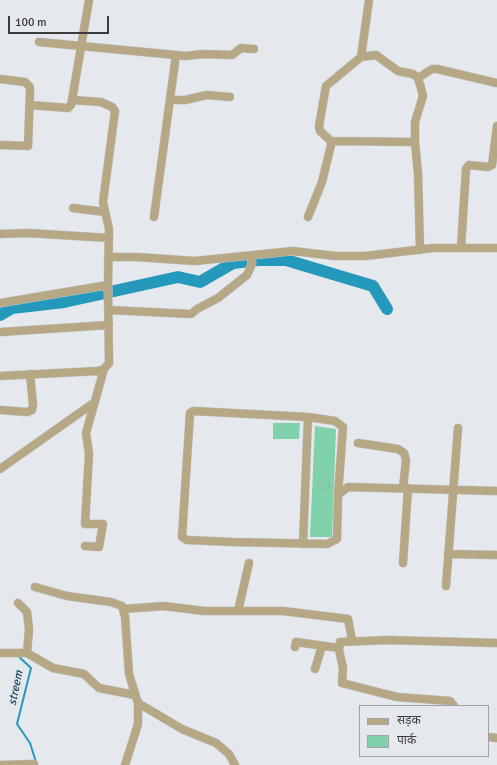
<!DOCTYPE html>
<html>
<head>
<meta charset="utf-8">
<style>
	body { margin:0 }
	#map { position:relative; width:497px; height:765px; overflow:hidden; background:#e5e8ec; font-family:Signika,"Noto Sans Devanagari",sans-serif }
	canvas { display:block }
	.legend { position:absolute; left:359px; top:705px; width:130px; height:52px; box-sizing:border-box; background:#e5e8ec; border:1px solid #a1a3a6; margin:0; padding:5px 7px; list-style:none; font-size:12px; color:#3b3c3e }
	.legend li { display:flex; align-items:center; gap:8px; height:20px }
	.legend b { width:20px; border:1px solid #a1a3a6 }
	.scale { position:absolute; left:8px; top:16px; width:101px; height:18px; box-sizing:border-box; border:2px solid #3b3c3e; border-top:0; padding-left:5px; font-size:12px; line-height:14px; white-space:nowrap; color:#3b3c3e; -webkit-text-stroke:3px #e5e8ec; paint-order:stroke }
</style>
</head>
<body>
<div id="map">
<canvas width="497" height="765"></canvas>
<ul class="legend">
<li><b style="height:5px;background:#b6a785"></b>सड़क</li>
<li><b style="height:11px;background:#7fd2aa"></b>पार्क</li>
</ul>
<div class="scale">100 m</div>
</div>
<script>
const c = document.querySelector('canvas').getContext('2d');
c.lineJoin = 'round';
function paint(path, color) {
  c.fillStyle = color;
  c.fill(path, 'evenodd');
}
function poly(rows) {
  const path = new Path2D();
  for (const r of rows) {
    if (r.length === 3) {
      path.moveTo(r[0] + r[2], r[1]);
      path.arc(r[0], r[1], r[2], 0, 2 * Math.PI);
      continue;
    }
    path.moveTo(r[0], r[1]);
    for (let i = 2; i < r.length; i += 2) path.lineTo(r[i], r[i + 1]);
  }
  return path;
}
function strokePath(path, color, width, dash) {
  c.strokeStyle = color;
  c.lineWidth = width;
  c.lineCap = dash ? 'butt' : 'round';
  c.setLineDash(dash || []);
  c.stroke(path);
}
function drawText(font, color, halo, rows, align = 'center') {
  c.font = font + ' Signika,sans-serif';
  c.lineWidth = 4;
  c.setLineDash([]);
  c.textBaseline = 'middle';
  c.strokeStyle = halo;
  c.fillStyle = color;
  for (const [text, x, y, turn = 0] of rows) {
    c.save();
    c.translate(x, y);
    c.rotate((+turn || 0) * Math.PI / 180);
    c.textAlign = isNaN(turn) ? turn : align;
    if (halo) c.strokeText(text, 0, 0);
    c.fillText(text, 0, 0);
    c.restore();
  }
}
paint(poly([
	[273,423,300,423,299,439,273,439],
	[315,426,336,429,332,537,310,537]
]), '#7fd2aa');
strokePath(poly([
	[17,655,31,668,17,724,30,743,36,762]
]), '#2499bb', 2);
strokePath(poly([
	[0,315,12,308,64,302,178,277,200,282,233,263,258,260,286,260,373,286,387,309]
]), '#2499bb', 12);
const minor = poly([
	[39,42,186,56,202,54,232,55,241,48,254,49],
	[361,57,369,0],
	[418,78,432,69,437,69,497,83],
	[0,79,25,82,30,87,30,92,28,146,0,145],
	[170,100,185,100,207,95,230,97],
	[30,105,68,108,71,105,72,100],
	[331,141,415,142],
	[73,208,105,212],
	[154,217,176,55],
	[308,217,322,182,331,145,331,141,320,131,319,126,326,86,361,57,376,55,398,71,413,74,418,78,421,88,423,96,415,122,415,142,418,173,420,250],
	[0,234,28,233,109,238],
	[461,248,466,169,469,165,488,167,492,165,497,126],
	[108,257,136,257,195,261,293,251,335,256,365,256,433,248,497,248],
	[0,303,108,285],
	[109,310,191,314,197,309,218,298,247,275,252,264,251,257],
	[0,332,109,325],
	[0,376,98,371,104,369,109,363,108,285,109,229,103,202,115,111,112,107,101,102,72,100,89,0],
	[0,410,27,412,32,410,33,405,30,374],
	[308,417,193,411,190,413,182,537,187,540,232,542,327,544,337,539,338,495,348,487,497,491],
	[358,443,398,449,404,453,406,460,403,488],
	[0,469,95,402],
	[303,544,308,417,335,421,343,427,338,495],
	[85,546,99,547,103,524,85,524,89,454,86,433,104,369],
	[448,554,497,555],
	[403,563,408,488],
	[446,586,458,428],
	[35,587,67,596,111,602,122,606,125,616,129,674,138,703],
	[18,603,27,612,29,629,27,653,53,668,84,674,99,688,135,695],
	[124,609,164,606,204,611,283,611,348,619,352,640],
	[238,611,249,563],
	[295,647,296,642,339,648],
	[0,653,27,653],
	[315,669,322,646],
	[454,706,450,701,397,697,342,683,343,668,339,650,340,642,389,640,497,643],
	[488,737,497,738],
	[0,765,34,764],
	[125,765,138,724,138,703,182,729,216,743,229,754,235,765]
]);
strokePath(minor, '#c3c6c9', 9);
strokePath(poly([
	[324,485,5.5]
]), '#9a9c9f', 1, [2, 3]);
strokePath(minor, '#b6a785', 8);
drawText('italic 12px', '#1c4a5a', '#e5e8ec', [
	["streem",16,688,-78]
]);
</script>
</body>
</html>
